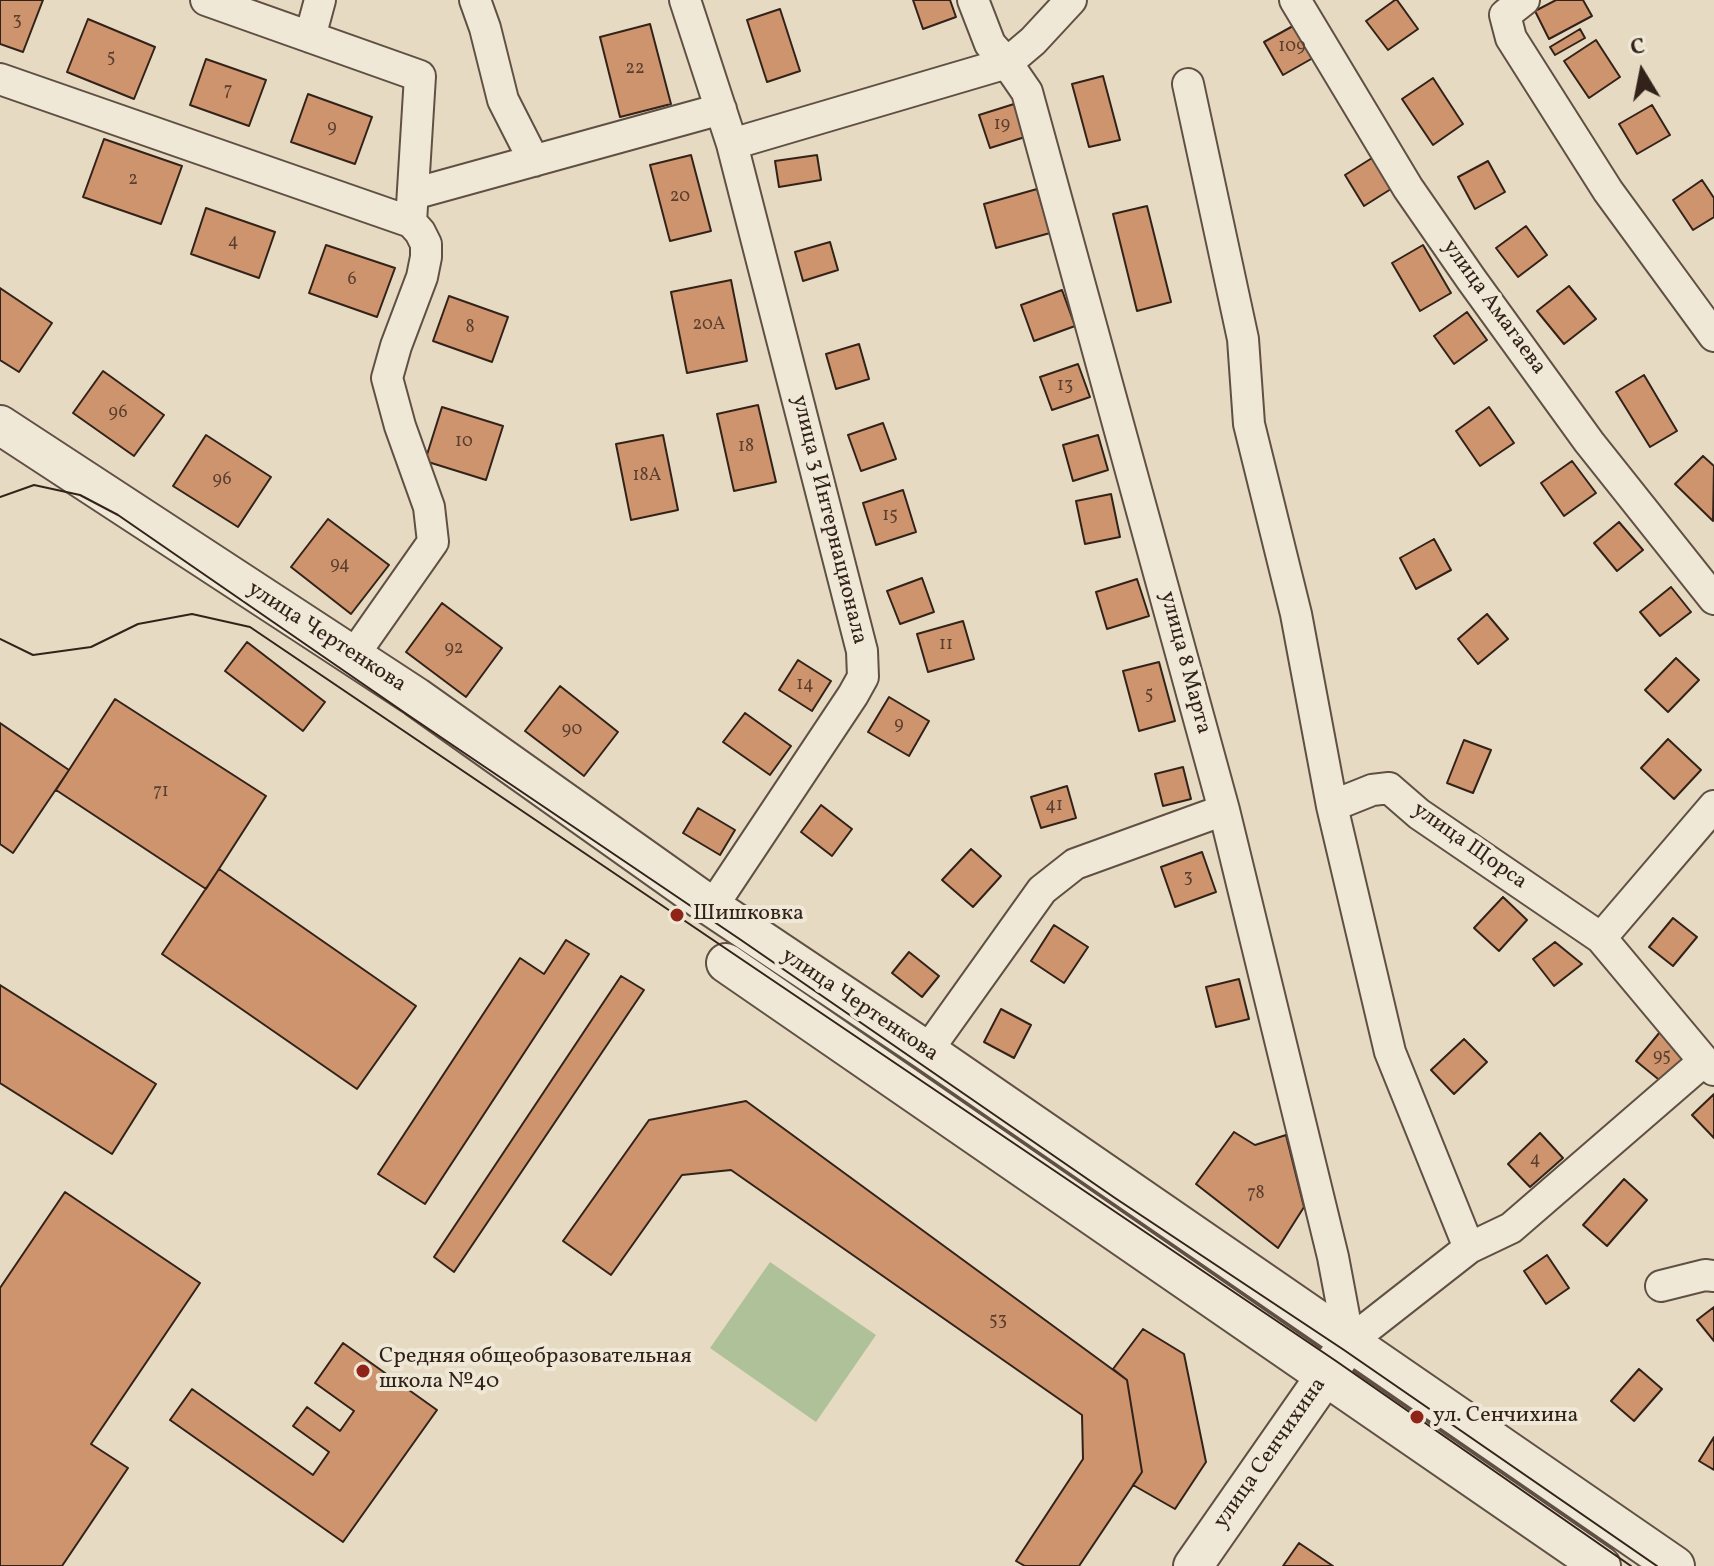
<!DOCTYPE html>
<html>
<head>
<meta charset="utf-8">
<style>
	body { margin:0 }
	#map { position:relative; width:1714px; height:1566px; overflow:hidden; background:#e6dbc2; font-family:Vollkorn,serif }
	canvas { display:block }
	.north { position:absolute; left:1602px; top:32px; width:80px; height:80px; -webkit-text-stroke:6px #efe8d7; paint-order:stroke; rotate:350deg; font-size:22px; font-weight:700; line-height:32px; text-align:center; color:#33221a }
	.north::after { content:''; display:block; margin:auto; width:28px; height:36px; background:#33221a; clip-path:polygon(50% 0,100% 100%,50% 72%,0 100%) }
</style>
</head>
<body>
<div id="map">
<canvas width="1714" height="1566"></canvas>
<div class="north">С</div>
</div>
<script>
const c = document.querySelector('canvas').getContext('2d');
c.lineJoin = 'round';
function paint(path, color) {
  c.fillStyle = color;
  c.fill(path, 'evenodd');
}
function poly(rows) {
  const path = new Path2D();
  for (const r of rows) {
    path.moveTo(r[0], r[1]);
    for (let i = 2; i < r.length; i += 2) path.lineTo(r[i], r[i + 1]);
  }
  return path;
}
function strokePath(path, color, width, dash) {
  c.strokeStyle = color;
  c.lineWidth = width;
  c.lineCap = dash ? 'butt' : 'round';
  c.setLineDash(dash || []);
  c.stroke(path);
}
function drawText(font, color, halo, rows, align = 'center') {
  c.font = font + ' Vollkorn,serif';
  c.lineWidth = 8;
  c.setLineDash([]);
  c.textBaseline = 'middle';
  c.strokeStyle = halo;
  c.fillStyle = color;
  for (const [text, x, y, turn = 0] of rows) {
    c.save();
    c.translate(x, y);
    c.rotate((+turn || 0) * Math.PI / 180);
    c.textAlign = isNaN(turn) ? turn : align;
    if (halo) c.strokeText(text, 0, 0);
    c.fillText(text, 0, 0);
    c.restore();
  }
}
paint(poly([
	[770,1262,876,1335,816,1422,710,1348]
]), '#afc198');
const building = poly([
	[0,0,43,0,23,52,0,44,0,0],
	[913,0,950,0,956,17,923,29,913,0],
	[1395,0,1397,0,1418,29,1388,50,1366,21,1395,0],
	[1556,0,1583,0,1592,16,1549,39,1535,11,1556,0],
	[780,9,800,71,767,82,747,20,780,9],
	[88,19,155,47,134,99,67,72,88,19],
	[1302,21,1320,54,1283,75,1264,42,1302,21],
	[650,24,671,104,620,117,600,37,650,24],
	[1580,29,1585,38,1555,55,1550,47,1580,29],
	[1596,40,1620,77,1589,98,1564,61,1596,40],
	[206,59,266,80,249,126,190,105,206,59],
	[1103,76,1120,140,1089,147,1072,84,1103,76],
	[1433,78,1463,124,1433,145,1402,99,1433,78],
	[308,94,372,117,355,164,291,142,308,94],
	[1014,104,1025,137,990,148,979,115,1014,104],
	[1652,105,1670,135,1637,154,1619,124,1652,105],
	[104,139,182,166,161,224,83,197,104,139],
	[691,155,711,231,670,241,650,165,691,155],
	[817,155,821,180,779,187,775,161,817,155],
	[1372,158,1391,189,1364,206,1345,175,1372,158],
	[1488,161,1505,192,1475,209,1458,177,1488,161],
	[1702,180,1714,198,1714,217,1693,230,1673,200,1702,180],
	[1037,189,1050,233,996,248,984,204,1037,189],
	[1147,206,1171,302,1137,311,1113,214,1147,206],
	[206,208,275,232,259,278,191,254,206,208],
	[1526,226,1547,255,1518,277,1496,248,1526,226],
	[830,242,838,270,803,281,795,252,830,242],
	[326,245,395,268,377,317,309,293,326,245],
	[1423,245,1451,293,1420,311,1392,263,1423,245],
	[731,280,747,361,687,373,671,292,731,280],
	[1569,286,1596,319,1564,344,1537,311,1569,286],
	[0,288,52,323,19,372,0,360,0,288],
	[1062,290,1075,326,1034,341,1021,305,1062,290],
	[449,296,508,317,492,362,433,341,449,296],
	[1467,312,1487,340,1454,364,1434,336,1467,312],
	[859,344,869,379,836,389,826,354,859,344],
	[1078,364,1090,397,1052,410,1040,377,1078,364],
	[103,371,164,415,134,456,73,413,103,371],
	[1644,375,1677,431,1650,447,1616,392,1644,375],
	[758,405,776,482,734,491,717,414,758,405],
	[442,407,503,426,486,480,425,461,442,407],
	[1489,407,1514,443,1480,466,1456,431,1489,407],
	[883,423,896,459,861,471,848,435,883,423],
	[206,435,271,477,238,527,173,486,206,435],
	[663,435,678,510,631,520,616,444,663,435],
	[1098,435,1108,470,1073,481,1063,445,1098,435],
	[1703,456,1714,466,1713,521,1675,484,1703,456],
	[1572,461,1596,493,1564,516,1541,483,1572,461],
	[903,490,916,532,876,545,863,503,903,490],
	[1111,494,1120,537,1085,544,1076,501,1111,494],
	[328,519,389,565,351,614,291,567,328,519],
	[1619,522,1643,550,1617,571,1594,543,1619,522],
	[1434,539,1451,570,1416,589,1400,558,1434,539],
	[922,578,934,612,900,624,887,591,922,578],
	[1137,579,1149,616,1107,629,1096,592,1137,579],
	[1671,587,1691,612,1660,636,1640,612,1671,587],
	[442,603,502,648,466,697,406,652,442,603],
	[1487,614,1508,639,1478,664,1458,639,1487,614],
	[963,621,974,659,928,672,917,634,963,621],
	[247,642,325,702,303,731,225,671,247,642],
	[1676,658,1699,680,1668,712,1645,690,1676,658],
	[798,660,831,681,812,711,779,690,798,660],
	[1159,662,1175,721,1139,731,1123,671,1159,662],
	[560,686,618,732,584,776,525,731,560,686],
	[889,697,929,721,909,756,868,732,889,697],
	[115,699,266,796,206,889,56,790,115,699],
	[745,713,791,746,770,775,723,742,745,713],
	[0,723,69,770,13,853,0,844,0,723],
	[1668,739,1701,770,1674,799,1641,768,1668,739],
	[1464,740,1491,750,1473,793,1447,783,1464,740],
	[1183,767,1191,799,1163,806,1155,774,1183,767],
	[1067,786,1076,818,1041,828,1031,797,1067,786],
	[821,805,852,829,832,856,801,832,821,805],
	[698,808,735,830,720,855,683,833,698,808],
	[971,849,1001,876,973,907,942,880,971,849],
	[1202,852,1216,892,1175,907,1161,867,1202,852],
	[219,869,416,1006,357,1089,162,954,219,869],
	[1503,897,1527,920,1499,951,1474,928,1503,897],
	[1673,918,1697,937,1673,966,1649,947,1673,918],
	[1054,925,1088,947,1064,983,1031,961,1054,925],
	[566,940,589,954,425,1204,378,1174,520,958,544,974,566,940],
	[1555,942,1582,964,1554,986,1533,959,1555,942],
	[909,952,939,976,922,997,892,973,909,952],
	[621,976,644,990,454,1272,434,1257,621,976],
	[1239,979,1249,1019,1216,1027,1206,987,1239,979],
	[0,985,156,1084,112,1154,0,1083,0,985],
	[1001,1009,1031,1025,1014,1058,984,1042,1001,1009],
	[1660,1032,1687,1054,1663,1083,1636,1061,1660,1032],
	[1464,1039,1487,1062,1454,1094,1431,1070,1464,1039],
	[1714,1094,1714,1138,1692,1115,1714,1094],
	[746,1101,1127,1380,1142,1472,1079,1566,1025,1566,1016,1561,1083,1459,1082,1415,731,1170,682,1175,611,1275,563,1241,649,1120,746,1101],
	[1234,1132,1255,1145,1286,1135,1304,1207,1278,1248,1196,1184,1234,1132],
	[1540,1133,1563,1158,1530,1187,1508,1164,1540,1133],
	[1624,1179,1647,1200,1607,1246,1583,1225,1624,1179],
	[65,1192,200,1283,91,1444,128,1468,62,1566,0,1566,0,1288,65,1192],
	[1547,1255,1569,1288,1546,1304,1524,1271,1547,1255],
	[1714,1307,1714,1341,1697,1320,1714,1307],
	[1143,1329,1184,1354,1206,1462,1175,1509,1133,1485,1142,1472,1127,1380,1113,1369,1143,1329],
	[343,1343,437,1410,343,1542,170,1420,192,1389,313,1475,329,1452,293,1426,307,1407,340,1431,354,1411,315,1383,343,1343],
	[1639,1369,1662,1389,1634,1421,1611,1401,1639,1369],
	[1714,1437,1714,1470,1699,1461,1714,1437],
	[1299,1543,1333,1566,1283,1566,1299,1543]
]);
paint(building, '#cd946d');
strokePath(building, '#33221a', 2);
const minor = poly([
	[475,0,485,28,503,100,534,161],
	[685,0,732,144,862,651,863,677,853,695,712,907],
	[973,0,990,44,1007,63,1027,92,1224,810,1333,1257,1349,1342,1469,1248,1390,1052,1332,806,1296,614,1249,424,1243,339,1188,84],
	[1295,0,1408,188,1471,279,1589,442,1714,599],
	[1524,0,1505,15,1511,38,1608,191,1714,336],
	[310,37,320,0],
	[0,79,411,222,420,76,206,0],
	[732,144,1007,63,1033,41,1071,0],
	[413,194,721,109],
	[353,656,433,542,429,507,400,426,387,378,396,346,422,277,426,257,426,244,420,232,411,222],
	[1332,806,1372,790,1389,788,1419,814,1601,938,1704,1061,1714,1070],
	[1601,938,1714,806],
	[927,1051,1042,890,1075,864,1224,810],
	[1469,1248,1511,1228,1704,1061],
	[1661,1286,1705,1275,1714,1276]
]);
const tertiary = poly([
	[0,425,416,697,712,907,927,1051,1675,1566],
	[726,963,1601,1566],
	[1193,1566,1338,1358]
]);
strokePath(minor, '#605044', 34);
strokePath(tertiary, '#605044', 42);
strokePath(minor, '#efe8d7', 30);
strokePath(tertiary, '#efe8d7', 38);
strokePath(poly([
	[0,497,34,485,80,495,118,515,408,715,741,940,1115,1198,1344,1350,1657,1566],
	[0,639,33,655,91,647,138,624,192,614,250,627,1336,1361,1631,1566]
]), '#33221a', 2);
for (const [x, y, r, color] of [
	[677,915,8,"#8f2418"],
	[363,1371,8,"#8f2418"],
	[1417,1417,8,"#8f2418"]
]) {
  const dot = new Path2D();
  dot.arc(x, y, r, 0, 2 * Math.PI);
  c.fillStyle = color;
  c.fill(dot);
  strokePath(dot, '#efe8d7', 3);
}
drawText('18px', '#5a3e2f', null, [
	["3",17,22],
	["109",1292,48],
	["5",111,59],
	["22",635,70],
	["7",228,92],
	["19",1002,126],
	["9",332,129],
	["2",133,181],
	["20",680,198],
	["4",233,243],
	["6",352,281],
	["20А",709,326],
	["8",470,329],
	["13",1065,387],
	["96",118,414],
	["10",464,443],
	["18",746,448],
	["18А",647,477],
	["96",222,481],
	["15",890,517],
	["94",340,566],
	["11",946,646],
	["92",454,650],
	["14",805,686],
	["5",1149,696],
	["9",899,726],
	["90",572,731],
	["71",161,793],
	["41",1054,807],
	["3",1188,879],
	["95",1662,1058],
	["4",1535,1161],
	["78",1256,1195],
	["53",998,1322]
]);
drawText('22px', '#33221a', '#efe8d7', [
	["улица Амагаева",1493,308,54],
	["улица 3 Интернационала",828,520,76],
	["улица Чертенкова",326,638,33],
	["улица 8 Марта",1184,663,75],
	["улица Щорса",1469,847,35],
	["улица Чертенкова",859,1006,34],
	["улица Сенчихина",1271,1454,-55]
]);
drawText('22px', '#33221a', '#efe8d7', [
	["Шишковка",693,915],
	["Средняя общеобразовательная",379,1358],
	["школа №40",379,1383],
	["ул. Сенчихина",1433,1417]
], 'left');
</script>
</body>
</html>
